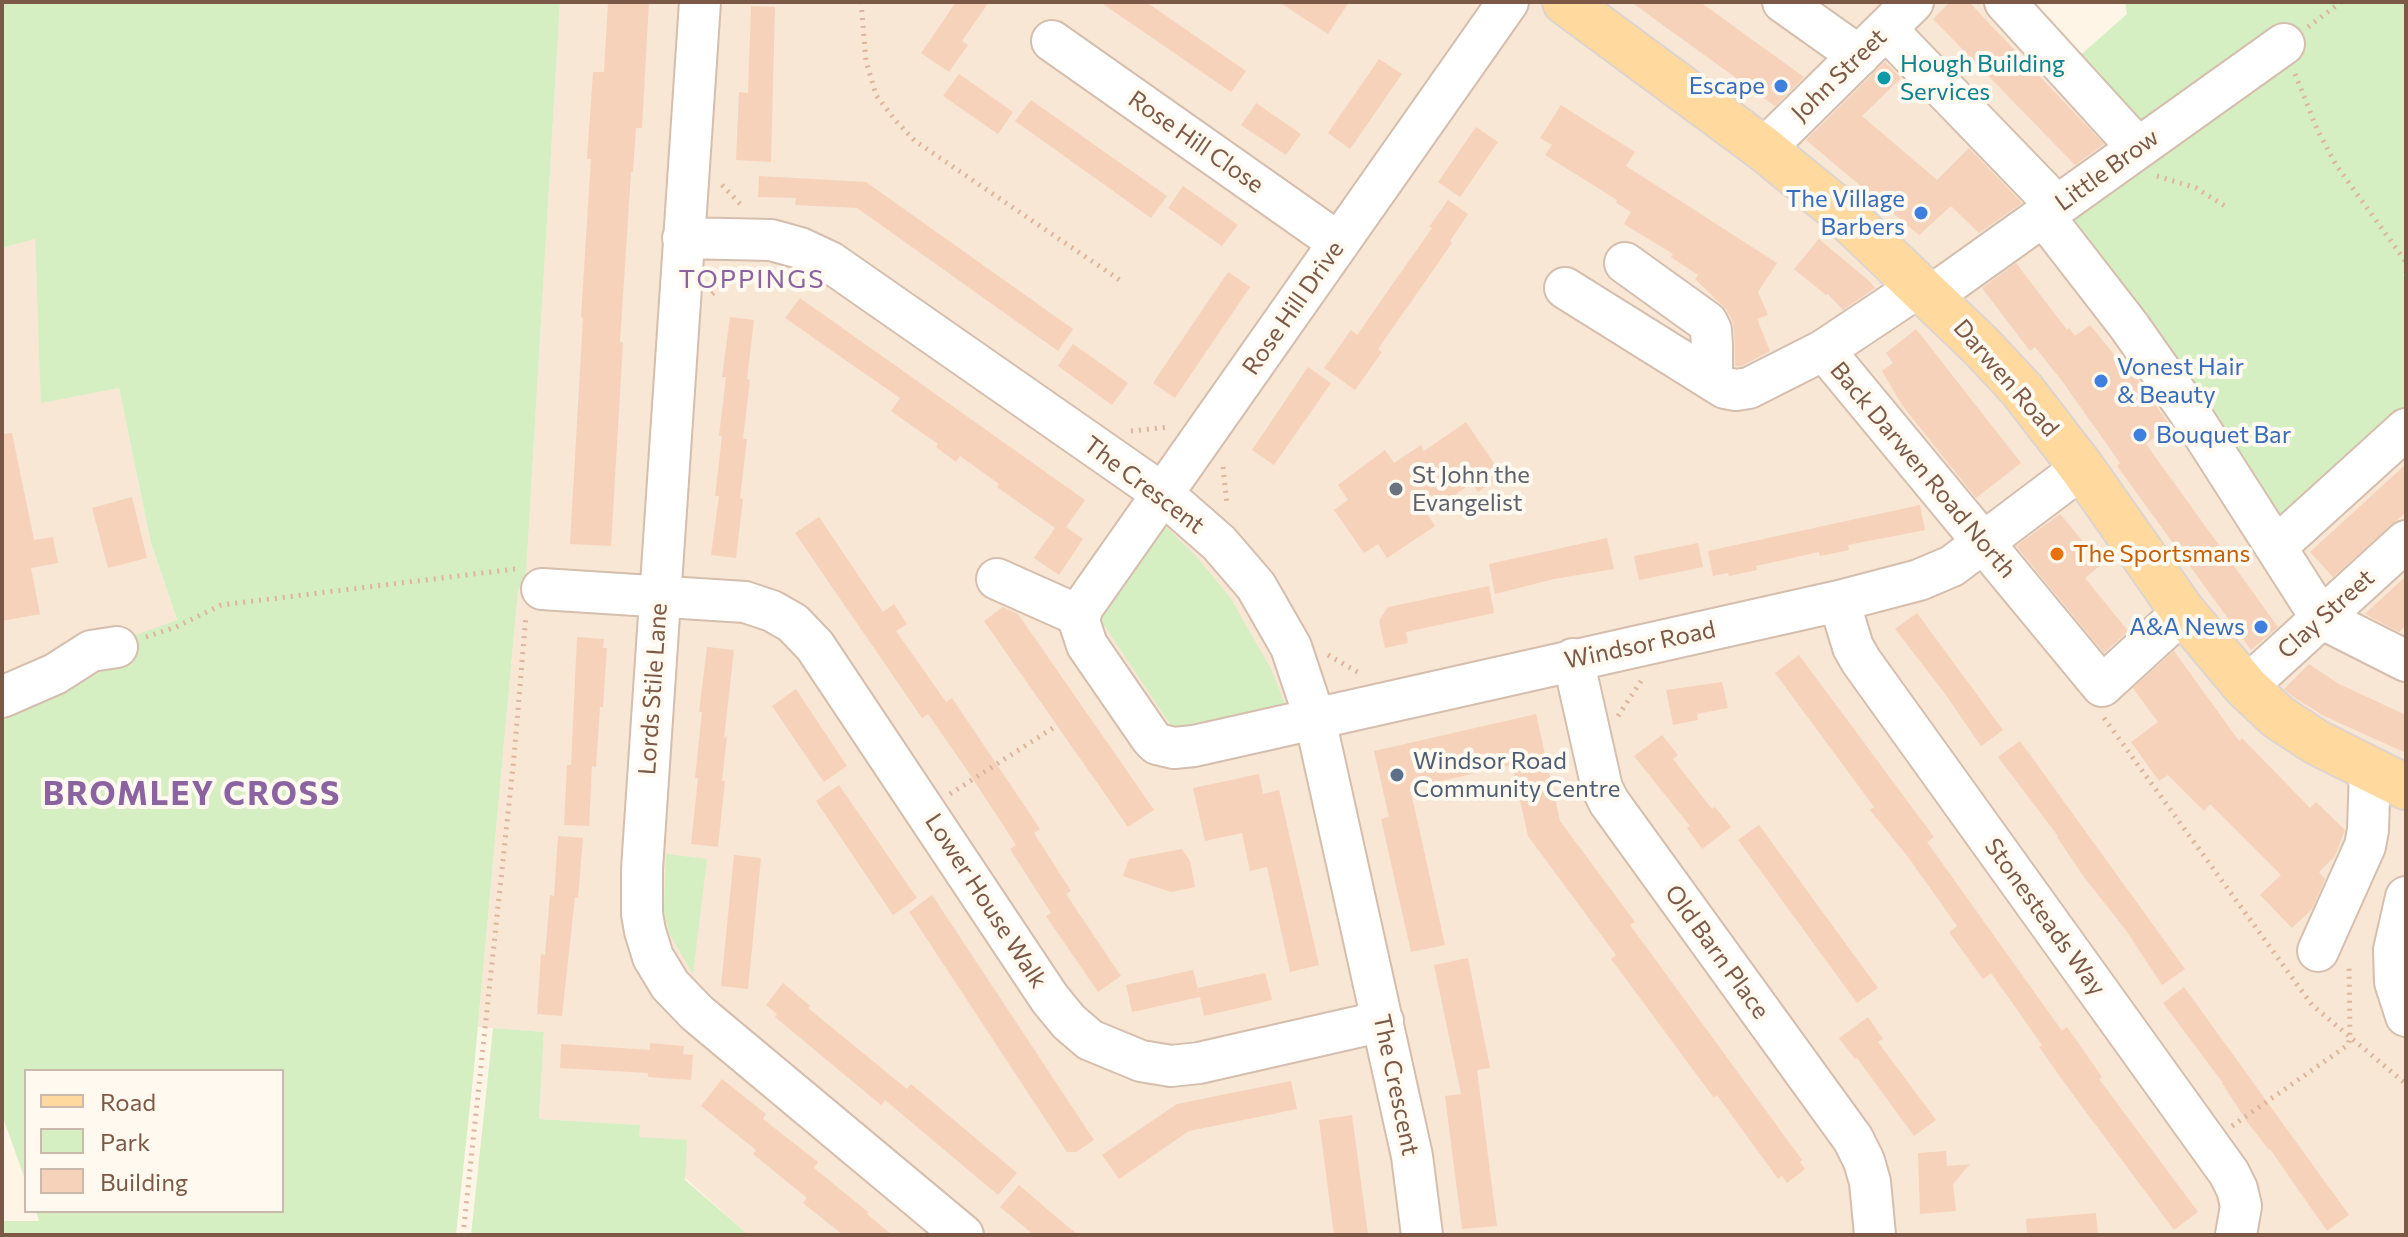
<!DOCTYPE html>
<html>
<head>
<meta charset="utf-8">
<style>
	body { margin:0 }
	#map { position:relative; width:2408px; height:1237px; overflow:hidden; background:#fff5e7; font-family:Commissioner,sans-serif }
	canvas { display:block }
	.frame { position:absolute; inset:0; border:4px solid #7c5947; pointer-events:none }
	.legend { position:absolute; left:24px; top:1069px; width:260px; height:144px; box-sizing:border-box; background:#fff9ef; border:2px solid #cbb9ac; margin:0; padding:10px 14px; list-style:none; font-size:24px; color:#7c5947 }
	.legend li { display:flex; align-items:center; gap:16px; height:40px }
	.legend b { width:40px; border:2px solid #cbb9ac }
</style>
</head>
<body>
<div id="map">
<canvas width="2408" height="1237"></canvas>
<div class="frame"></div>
<ul class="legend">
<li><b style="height:10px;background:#ffd99d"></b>Road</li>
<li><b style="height:22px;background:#d5efc3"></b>Park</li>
<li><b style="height:22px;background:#f7d2bb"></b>Building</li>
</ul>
</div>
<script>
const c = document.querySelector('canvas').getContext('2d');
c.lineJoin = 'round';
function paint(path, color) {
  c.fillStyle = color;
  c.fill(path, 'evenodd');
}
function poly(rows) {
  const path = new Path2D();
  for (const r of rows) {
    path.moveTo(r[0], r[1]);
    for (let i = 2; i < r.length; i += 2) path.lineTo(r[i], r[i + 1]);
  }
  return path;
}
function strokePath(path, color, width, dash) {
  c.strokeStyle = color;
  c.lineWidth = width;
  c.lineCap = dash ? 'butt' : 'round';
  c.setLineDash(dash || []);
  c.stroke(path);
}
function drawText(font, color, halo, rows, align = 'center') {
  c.font = font + ' Commissioner,sans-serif';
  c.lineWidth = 8;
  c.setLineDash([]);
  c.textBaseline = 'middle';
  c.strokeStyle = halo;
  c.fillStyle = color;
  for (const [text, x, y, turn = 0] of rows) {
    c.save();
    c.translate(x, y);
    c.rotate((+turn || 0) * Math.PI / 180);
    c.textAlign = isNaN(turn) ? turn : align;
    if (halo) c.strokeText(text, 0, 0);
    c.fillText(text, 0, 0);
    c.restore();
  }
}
paint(poly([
	[560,2,2020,2,2148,126,2406,417,2406,1235,749,1235,639,1137,639,1125,539,1119,544,1032,478,1027,518,591,526,575],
	[35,239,42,402,119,388,151,543,177,621,2,712,2,248]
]), '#f7e7d4');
paint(poly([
	[2,2,560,2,526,575,518,591,474,1069,456,1235,2,1235,2,1221,39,1221,36,1211,282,1211,282,1071,26,1071,26,1182,2,1115,2,712,116,642,177,620,151,543,119,388,41,403,35,239,2,248],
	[2125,2,2406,2,2406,272,2403,275,2406,280,2406,417,2274,531,2069,220,2148,126,2076,59,2127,14],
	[1164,525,1197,557,1231,599,1271,669,1287,709,1180,739,1094,610],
	[666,854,707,859,693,974,669,933,664,911],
	[493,1028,544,1032,539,1119,640,1125,639,1137,687,1140,685,1180,749,1235,471,1235]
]), '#d5efc3');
paint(poly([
	[608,2,649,2,642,128,636,128,633,172,631,172,620,342,623,342,611,546,570,544,583,318,581,317,591,159,587,159,593,72,604,72],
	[956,2,989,2,962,41,968,45,949,72,921,53],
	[1100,2,1146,2,1246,71,1231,92],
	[1279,2,1349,2,1328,34],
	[1631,2,1700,2,1804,77,1775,106],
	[1950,2,1969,2,2104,144,2075,165,1933,19],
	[751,6,775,7,771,162,736,160,739,92,748,93],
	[1379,59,1402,74,1350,149,1328,133],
	[1885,62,1901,78,1862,116,1937,180,1969,148,2022,203,1979,233,1951,206,1919,235,1806,140],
	[959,74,1013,112,998,134,943,96],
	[1031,100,1167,196,1151,218,1015,121],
	[1256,103,1301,134,1286,155,1241,125],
	[1561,105,1635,152,1626,166,1777,263,1758,292,1768,315,1757,319,1770,351,1742,366,1735,366,1734,329,1732,320,1726,309,1695,279,1698,275,1671,257,1673,254,1624,224,1631,212,1616,203,1617,200,1545,155,1552,145,1540,138],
	[1476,127,1498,142,1460,197,1438,182],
	[759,176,866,182,1073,329,1058,351,857,208,795,205,796,198,758,197],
	[1183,186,1238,225,1222,246,1168,208],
	[1448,200,1468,214,1450,241,1452,243,1378,349,1382,352,1355,390,1324,368,1351,330,1357,335,1432,228,1429,227],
	[1819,239,1868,280,1875,288,1843,310,1828,294,1826,295,1794,269],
	[2016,263,2067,330,2069,328,2075,336,2090,325,2116,357,2120,354,2171,427,2146,444,2278,627,2251,650,2117,466,2120,463,2062,381,2035,347,2030,351,1982,288],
	[1228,272,1250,287,1175,398,1153,383],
	[800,298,1085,500,1066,527,1083,539,1059,575,1034,558,1055,528,997,487,999,484,960,456,956,462,936,447,938,444,891,411,900,398,785,318],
	[730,317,754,320,747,379,750,380,743,439,747,439,740,498,743,499,736,558,711,555,719,496,715,496,722,436,719,436,726,377,722,377],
	[1916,329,2021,463,1976,498,1902,405,1882,371,1893,363,1886,353],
	[1073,344,1128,383,1112,405,1058,366],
	[1308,367,1331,383,1274,465,1252,450],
	[1466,422,1502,475,1478,492,1472,483,1427,514,1435,526,1387,558,1378,544,1364,553,1334,510,1348,500,1338,485,1385,450,1394,463,1421,445,1424,451],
	[12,433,34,540,53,537,58,563,31,568,40,614,2,621,2,434],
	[2406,464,2406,512,2333,577,2310,552],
	[132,497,147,558,108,568,92,508],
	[1920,505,1925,530,1848,545,1849,550,1820,556,1819,552,1756,566,1757,570,1729,576,1728,573,1713,576,1708,551],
	[2060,514,2102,564,2085,578,2128,631,2104,653,2016,546],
	[819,517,883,612,894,604,907,624,896,631,946,702,952,698,1040,829,1034,833,1071,891,1066,894,1121,976,1098,992,1046,916,1051,913,1010,849,1016,845,969,773,928,714,922,718,795,533],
	[1607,538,1614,569,1554,579,1495,594,1489,564],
	[1698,543,1703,567,1639,580,1634,556],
	[2406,576,2406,625,2399,632,2365,614],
	[1489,586,1494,613,1406,632,1408,643,1385,648,1379,621,1388,607],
	[1003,607,1018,614,1154,810,1128,827,984,621],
	[1917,613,2003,730,1981,746,1943,691,1895,629],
	[577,637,604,639,603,648,607,648,603,707,600,707,596,767,592,766,589,826,564,825,567,765,571,765],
	[707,647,734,650,724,738,727,736,722,781,725,781,718,847,691,844,698,778,695,778,702,712,699,712],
	[2174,651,2239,741,2242,738,2310,808,2316,802,2345,830,2335,856,2319,872,2325,879,2312,909,2292,928,2260,895,2281,875,2210,804,2204,811,2168,775,2159,781,2131,742,2158,722,2133,688],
	[1799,655,1934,837,1927,842,2062,1031,2067,1027,2102,1077,2099,1079,2198,1212,2174,1230,2074,1096,2039,1047,2042,1045,1991,973,1983,979,1949,932,1957,926,1908,857,1870,810,1874,807,1775,673],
	[2309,664,2339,684,2406,715,2406,753,2324,716,2292,696,2284,689],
	[1722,682,1728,708,1697,714,1698,720,1673,725,1666,690],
	[796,689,847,766,824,782,772,706],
	[1536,714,1560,821,1635,922,1630,925,1802,1160,1800,1162,1805,1169,1787,1183,1782,1176,1778,1179,1717,1095,1714,1098,1611,959,1616,955,1528,836,1512,765,1410,788,1445,945,1411,952,1381,819,1389,817,1374,751],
	[1662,735,1678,755,1673,759,1712,809,1715,807,1731,827,1702,849,1687,828,1690,826,1634,756],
	[2020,741,2185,969,2162,985,2125,929,2084,877,2057,837,2058,836,1998,757],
	[1259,774,1263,794,1279,790,1319,965,1290,972,1267,867,1250,871,1242,833,1205,841,1193,788],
	[839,785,917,898,893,915,816,801],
	[1759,825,1878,988,1857,1003,1738,840],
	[558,836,583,838,578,898,575,897,562,1016,537,1014,541,954,545,955,550,895,554,896],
	[1182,849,1190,861,1195,887,1171,892,1123,876,1129,859],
	[734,855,761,858,748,989,721,986],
	[932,895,1094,1140,1076,1152,1067,1152,909,912],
	[1468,958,1490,1068,1477,1070,1497,1226,1462,1229,1445,1096,1461,1094,1434,965],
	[1193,970,1200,997,1132,1012,1126,985],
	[1265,973,1272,1000,1204,1016,1198,988],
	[783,983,810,1006,808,1008,907,1089,911,1084,1017,1173,998,1195,885,1100,881,1105,775,1017,777,1014,766,1005],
	[2184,987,2349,1215,2327,1231,2270,1149,2269,1150,2248,1123,2222,1083,2223,1083,2163,1003],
	[1868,1017,1883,1039,1878,1042,1936,1120,1914,1136,1857,1058,1855,1059,1839,1038],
	[650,1043,684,1046,683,1054,693,1055,691,1080,648,1077,648,1073,560,1068,561,1044,650,1050],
	[722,1079,766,1114,763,1119,818,1162,814,1168,868,1212,867,1214,892,1235,843,1235,803,1203,807,1198,753,1154,756,1150,701,1106],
	[1291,1081,1297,1109,1189,1131,1119,1179,1102,1155,1177,1104],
	[1352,1115,1368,1235,1334,1235,1319,1120],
	[1946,1151,1947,1166,1970,1164,1953,1184,1956,1211,1920,1214,1918,1153],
	[1019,1185,1054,1215,1078,1235,1034,1235,1000,1207],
	[2096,1213,2098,1235,2027,1235,2026,1219]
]), '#f7d2bb');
const minor = poly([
	[700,2,642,869,642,914,645,931,653,957,670,985,697,1013,963,1235],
	[1508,2,1083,607,1080,616,1080,624,1087,645,1151,738,1157,744,1174,748,1194,746,1839,601,1919,580,1952,566,2082,468],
	[1783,2,1859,56],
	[2005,2,2138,148],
	[1886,29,2057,206],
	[1052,41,1339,243],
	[1764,149,1913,2],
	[2043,215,2129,326,2188,410,2321,618,2406,661],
	[683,238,771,240,800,248,830,262,1163,494,1219,543,1256,586,1291,647,1315,719,1412,1156,1422,1235],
	[1625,263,1707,322,1711,330,1712,347,1712,379],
	[1565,288,1725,388,1736,390,1749,388,1824,350,1920,286],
	[1931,296,2284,44],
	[1824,350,2102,686,2183,612],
	[2276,547,2406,429],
	[997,579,1080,616],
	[542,589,745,602,772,611,793,623,815,646,1050,999,1069,1022,1090,1040,1141,1061,1171,1066,1199,1063,1383,1021],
	[1839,601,1853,647,1861,661,2229,1173,2237,1189,2241,1206,2236,1235],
	[1573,659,1602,788,1609,802,1853,1139,1864,1161,1870,1182,1875,1235],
	[2246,687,2406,541],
	[2,697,55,674,91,651,117,647],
	[2406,897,2394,950,2395,982,2406,1016],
	[2318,951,2365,846,2368,830,2370,770]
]);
const major = poly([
	[1565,2,1764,149,1840,211,1982,347,2022,390,2082,468,2183,612,2246,687,2278,717,2316,742,2406,787]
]);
strokePath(minor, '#d5bead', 44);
strokePath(major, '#ddd4cf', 48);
strokePath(poly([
	[861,2,866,61,876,95,895,120,915,141,1124,283],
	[2308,27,2341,2],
	[2295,74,2317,129,2336,165,2406,262],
	[2157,176,2196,188,2225,206],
	[722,185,743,207],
	[712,294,738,272],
	[1131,431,1169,427],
	[1223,467,1227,505],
	[146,637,176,627,221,605,515,569],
	[1328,655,1361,674],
	[1618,716,1641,681],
	[2104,718,2312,1005,2406,1084],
	[950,794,1056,726],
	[2232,1126,2348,1045,2350,1038,2349,964],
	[463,1235,514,757,526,615]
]), '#ddb59d', 5, [2, 6]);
strokePath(minor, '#fff', 40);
strokePath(major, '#ffd99d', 44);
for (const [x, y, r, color] of [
	[1884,78,8,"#0f9aa8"],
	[1781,86,8,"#3f7fe0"],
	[1921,213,8,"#3f7fe0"],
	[2101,381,8,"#3f7fe0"],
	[2140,435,8,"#3f7fe0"],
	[1396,489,8,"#6b7280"],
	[2057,554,8,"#e8710a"],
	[2261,627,8,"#3f7fe0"],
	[1397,775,8,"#5c6f8a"]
]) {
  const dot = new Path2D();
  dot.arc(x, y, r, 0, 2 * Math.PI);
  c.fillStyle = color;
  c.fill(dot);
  strokePath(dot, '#fff9ef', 3);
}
drawText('24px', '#0d838f', '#fff9ef', [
	["Hough Building",1900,64],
	["Services",1900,92]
], 'left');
drawText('24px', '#7c5947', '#fff9ef', [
	["John Street",1839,75,-44],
	["Rose Hill Close",1196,142,35],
	["Little Brow",2107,170,-36],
	["Rose Hill Drive",1293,308,-55],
	["Darwen Road",2006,378,49],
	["Back Darwen Road North",1923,470,50],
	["The Crescent",1144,485,37],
	["Clay Street",2326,614,-42],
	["Windsor Road",1640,645,-12],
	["Lords Stile Lane",653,689,-86],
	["Lower House Walk",986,901,57],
	["Stonesteads Way",2045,917,54],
	["Old Barn Place",1717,952,54],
	["The Crescent",1396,1085,78]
]);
drawText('24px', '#366cbe', '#fff9ef', [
	["Escape",1765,86],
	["The Village",1905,199],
	["Barbers",1905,227],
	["Vonest Hair",2117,367,"left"],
	["& Beauty",2117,395,"left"],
	["Bouquet Bar",2156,435,"left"],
	["A&A News",2245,627]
], 'right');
drawText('24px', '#5b616d', '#fff9ef', [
	["St John the",1412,475],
	["Evangelist",1412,503]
], 'left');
drawText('24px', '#c56008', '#fff9ef', [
	["The Sportsmans",2073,554]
], 'left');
drawText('24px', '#4e5e75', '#fff9ef', [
	["Windsor Road",1413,761],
	["Community Centre",1413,789]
], 'left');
c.letterSpacing = '2px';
drawText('26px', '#8a63a0', '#fff9ef', [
	["TOPPINGS",752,279]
]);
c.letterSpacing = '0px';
c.letterSpacing = '2px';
drawText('bold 32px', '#8a63a0', '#fff9ef', [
	["BROMLEY CROSS",192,794]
]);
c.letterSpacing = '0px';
</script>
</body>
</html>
